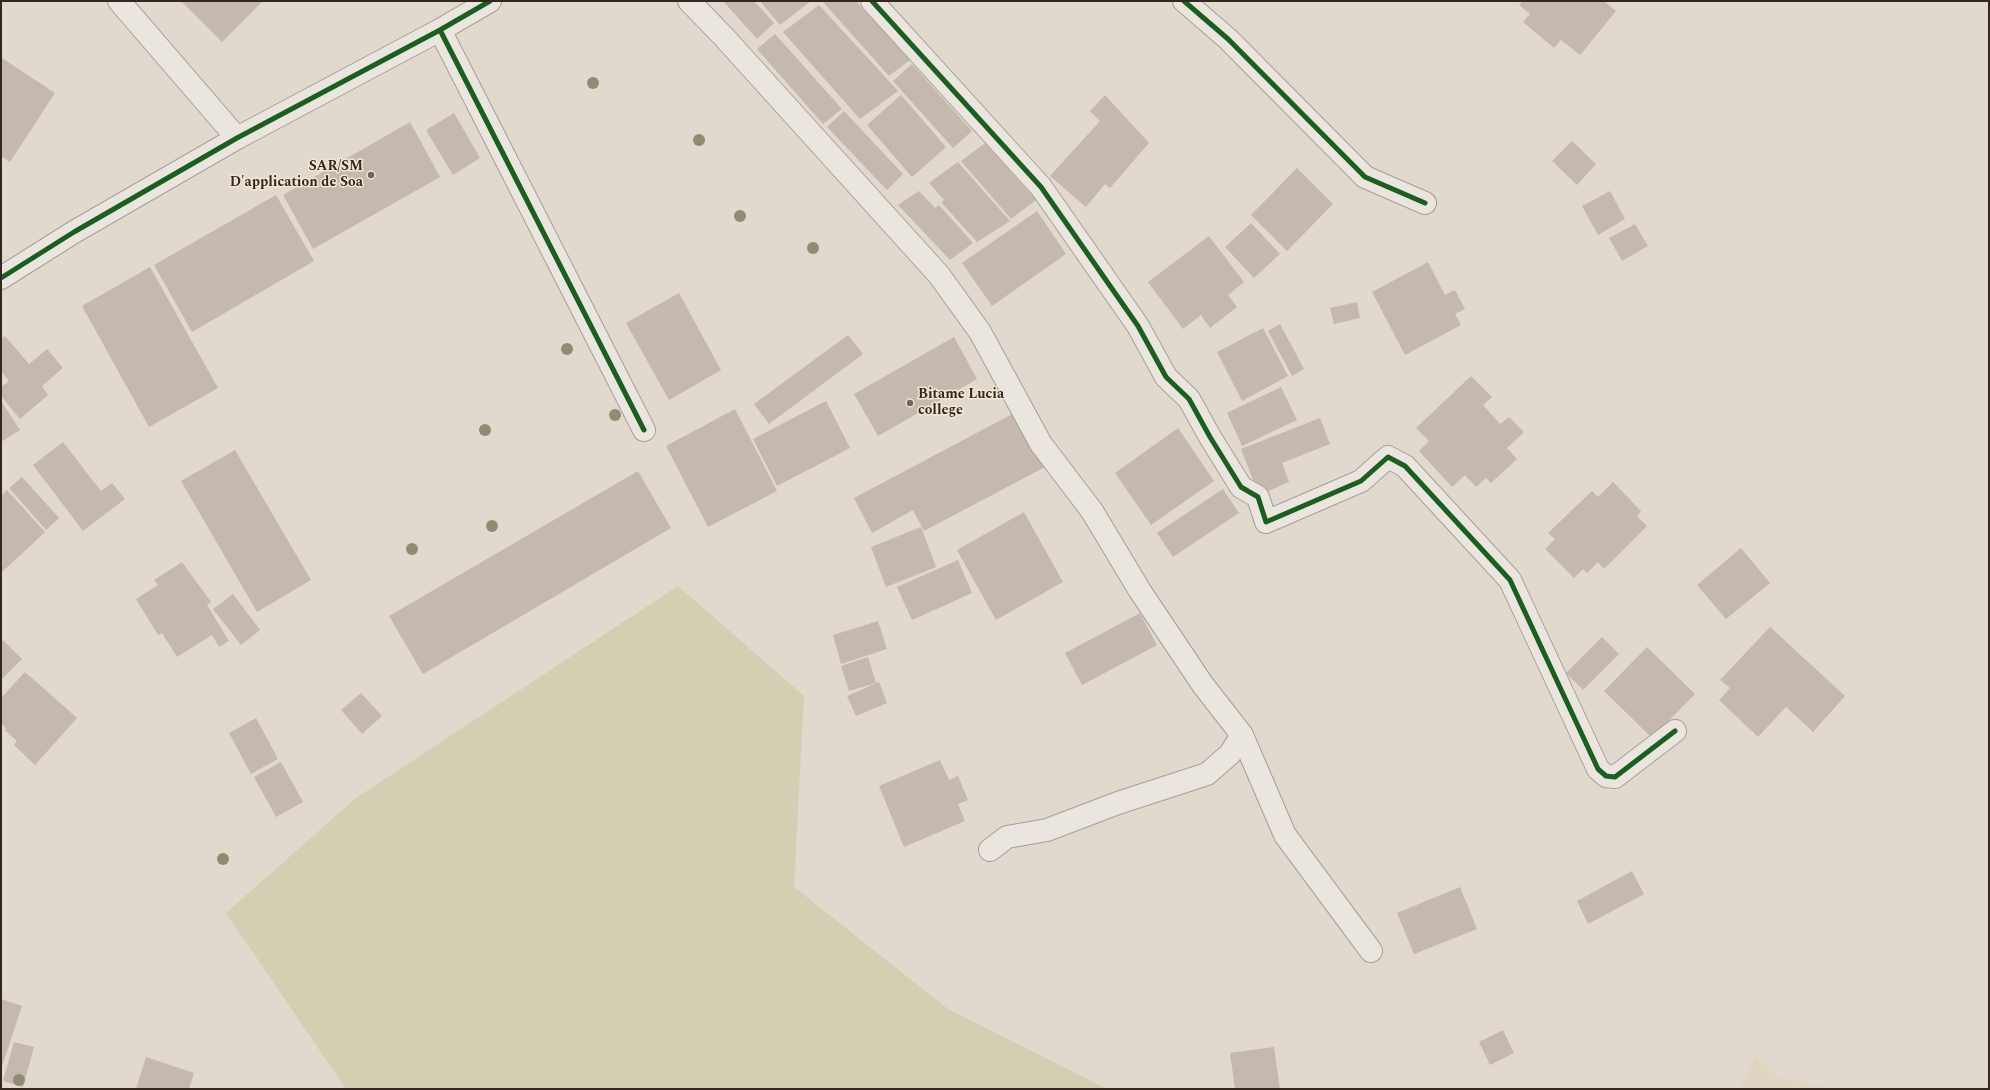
<!DOCTYPE html>
<html>
<head>
<meta charset="utf-8">
<style>
	body { margin:0 }
	#map { position:relative; width:1990px; height:1090px; overflow:hidden; background:#e1d9ce; font-family:Spectral,serif }
	canvas { display:block }
	.frame { position:absolute; inset:0; border:2px solid #342720; pointer-events:none }
</style>
</head>
<body>
<div id="map">
<canvas width="1990" height="1090"></canvas>
<div class="frame"></div>
</div>
<script>
const c = document.querySelector('canvas').getContext('2d');
c.lineJoin = 'round';
function paint(path, color) {
  c.fillStyle = color;
  c.fill(path, 'evenodd');
}
function poly(rows) {
  const path = new Path2D();
  for (const r of rows) {
    path.moveTo(r[0], r[1]);
    for (let i = 2; i < r.length; i += 2) path.lineTo(r[i], r[i + 1]);
  }
  return path;
}
function strokePath(path, color, width, dash) {
  c.strokeStyle = color;
  c.lineWidth = width;
  c.lineCap = dash ? 'butt' : 'round';
  c.setLineDash(dash || []);
  c.stroke(path);
}
function drawText(font, color, halo, rows, align = 'center') {
  c.font = font + ' Spectral,serif';
  c.lineWidth = 3;
  c.setLineDash([]);
  c.textBaseline = 'middle';
  c.strokeStyle = halo;
  c.fillStyle = color;
  for (const [text, x, y, turn = 0] of rows) {
    c.save();
    c.translate(x, y);
    c.rotate((+turn || 0) * Math.PI / 180);
    c.textAlign = isNaN(turn) ? turn : align;
    if (halo) c.strokeText(text, 0, 0);
    c.fillText(text, 0, 0);
    c.restore();
  }
}
paint(poly([
	[1756,1055,1777,1077,1833,1089,1740,1089]
]), '#dfd5c0');
paint(poly([
	[678,586,804,696,794,887,948,1009,1107,1089,346,1089,226,913,356,798]
]), '#d2cfb2');
paint(poly([
	[181,1,263,1,222,42],
	[723,1,754,1,774,23,757,39],
	[760,1,811,1,780,25],
	[824,1,856,1,910,60,889,76,823,2],
	[1523,1,1604,1,1616,11,1580,55,1561,40,1554,48,1523,22,1530,14,1519,5],
	[819,5,898,91,860,119,783,32],
	[775,34,842,109,823,124,757,49],
	[2,58,55,93,10,162,1,156],
	[912,64,972,131,953,148,893,81],
	[901,95,946,147,912,177,867,125],
	[1105,95,1149,143,1110,188,1105,184,1086,207,1050,176,1100,121,1090,111],
	[844,111,903,174,887,190,827,127],
	[454,113,480,158,453,175,426,130],
	[410,122,440,177,313,249,283,195],
	[1572,141,1596,164,1577,185,1552,161],
	[985,143,1036,200,1011,219,961,161],
	[958,162,1010,221,977,242,941,202,944,200,929,183],
	[1297,168,1333,204,1287,251,1251,215],
	[919,191,935,208,939,205,973,243,950,260,898,205],
	[1610,191,1625,219,1598,235,1582,206],
	[276,195,314,261,192,332,154,265],
	[1037,211,1066,254,992,306,962,263],
	[1251,223,1280,254,1254,278,1225,247],
	[1635,224,1648,246,1622,261,1609,238],
	[1209,236,1244,282,1228,295,1237,307,1210,328,1201,315,1183,329,1148,282],
	[1428,262,1445,295,1455,290,1465,309,1455,314,1461,325,1405,355,1372,292],
	[150,267,218,388,149,427,82,306],
	[679,293,721,370,669,400,626,323],
	[1357,302,1360,318,1334,324,1330,308],
	[1280,324,1304,369,1292,376,1268,331],
	[1263,328,1288,376,1242,401,1217,352],
	[848,335,863,354,769,424,754,404],
	[5,336,29,364,47,349,63,368,42,386,48,395,20,419,1,396,1,387,9,381,1,371,1,339],
	[954,337,977,379,878,436,854,394],
	[1471,376,1492,397,1483,405,1500,424,1509,417,1524,432,1507,448,1517,459,1491,483,1486,478,1476,487,1465,475,1452,487,1419,451,1429,441,1416,428],
	[1281,387,1297,420,1242,446,1227,413],
	[1,401,20,430,1,442],
	[826,401,850,448,777,486,753,439],
	[735,409,777,491,708,527,666,446],
	[1016,412,1045,467,924,531,913,510,872,533,854,498],
	[1320,418,1330,444,1282,463,1289,482,1259,495,1241,449],
	[1178,428,1214,481,1151,525,1115,473],
	[63,442,101,491,112,483,125,499,83,531,33,465],
	[235,450,280,527,246,547,280,527,311,580,257,612,181,481],
	[638,471,671,528,423,674,389,616],
	[22,477,59,518,46,530,9,488],
	[1613,482,1641,511,1637,516,1647,526,1604,569,1598,562,1587,573,1583,569,1574,578,1545,549,1555,539,1548,533,1592,491,1598,497],
	[1223,489,1239,513,1173,557,1157,533],
	[7,490,45,532,1,573,1,496],
	[1024,512,1063,582,996,620,957,550],
	[921,527,936,567,886,587,871,547],
	[1741,548,1770,583,1726,619,1697,585],
	[958,560,972,593,912,620,897,587],
	[182,562,211,602,207,605,229,641,219,647,212,635,177,657,162,633,158,635,136,599,158,585,154,580],
	[233,594,260,630,241,645,213,609],
	[1140,613,1157,645,1082,685,1065,653],
	[878,621,887,649,841,664,833,635],
	[1770,627,1845,696,1813,732,1786,707,1758,737,1719,700,1730,688,1720,680],
	[1602,637,1619,654,1583,690,1566,673],
	[3,640,22,659,1,680,1,642],
	[1647,647,1695,694,1652,738,1604,691],
	[868,657,876,683,849,691,841,666],
	[25,672,77,718,35,765,14,745,17,741,5,730,6,728,1,723,1,698],
	[879,682,887,703,856,716,847,696],
	[361,693,382,716,362,734,341,710],
	[256,718,278,759,251,774,229,733],
	[940,760,949,780,958,776,968,800,958,804,965,821,904,847,879,786],
	[281,762,303,802,276,817,254,777],
	[1632,871,1644,894,1588,924,1577,901],
	[1460,887,1477,929,1414,954,1397,913],
	[1,999,22,1006,1,1069],
	[1503,1030,1514,1053,1490,1065,1479,1042],
	[14,1042,34,1047,23,1087,3,1081],
	[1274,1047,1280,1089,1235,1089,1230,1053],
	[146,1057,194,1073,189,1089,136,1089]
]), '#c4b8af');
const minor = poly([
	[119,1,237,138],
	[689,1,723,36,939,275,980,332,1041,444,1092,511,1140,591,1203,685,1242,735,1230,754,1207,774,1118,803,1047,830,1007,837,990,850],
	[872,1,1041,187,1138,326,1166,377,1189,399,1210,437,1241,487,1258,497,1266,522,1361,481,1388,457,1405,466,1510,580,1598,769,1606,776,1615,777,1675,731],
	[1184,1,1228,39,1365,177,1425,203],
	[440,30,644,430],
	[1,278,74,232,237,138,440,30,490,1],
	[1242,735,1285,835,1371,951]
]);
strokePath(minor, '#a69f97', 24);
strokePath(minor, '#eae5de', 22);
strokePath(poly([
	[872,1,1041,187,1138,326,1166,377,1189,399,1210,437,1241,487,1258,497,1266,522,1361,481,1388,457,1405,466,1510,580,1598,769,1606,776,1615,777,1675,731],
	[1184,1,1228,39,1365,177,1425,203],
	[440,30,644,430],
	[1,278,74,232,237,138,440,30,490,1]
]), '#1b5e20', 5);
c.fillStyle = '#8d8d73';
for (const [x, y] of [
	[593,83],
	[699,140],
	[740,216],
	[813,248],
	[567,349],
	[615,415],
	[485,430],
	[492,526],
	[412,549],
	[223,859],
	[19,1080]
]) {
  c.beginPath();
  c.arc(x, y, 6, 0, 2 * Math.PI);
  c.fill();
}
for (const [x, y, r, color] of [
	[371,175,4,"#71655d"],
	[910,403,4,"#71655d"]
]) {
  const dot = new Path2D();
  dot.arc(x, y, r, 0, 2 * Math.PI);
  c.fillStyle = color;
  c.fill(dot);
  strokePath(dot, '#f1e6d4', 1.5);
}
drawText('bold 14px', '#342720', '#f1e6d4', [
	["SAR/SM",363,167],
	["D'application de Soa",363,183],
	["Bitame Lucia",918,395,"left"],
	["college",918,411,"left"]
], 'right');
</script>
</body>
</html>
